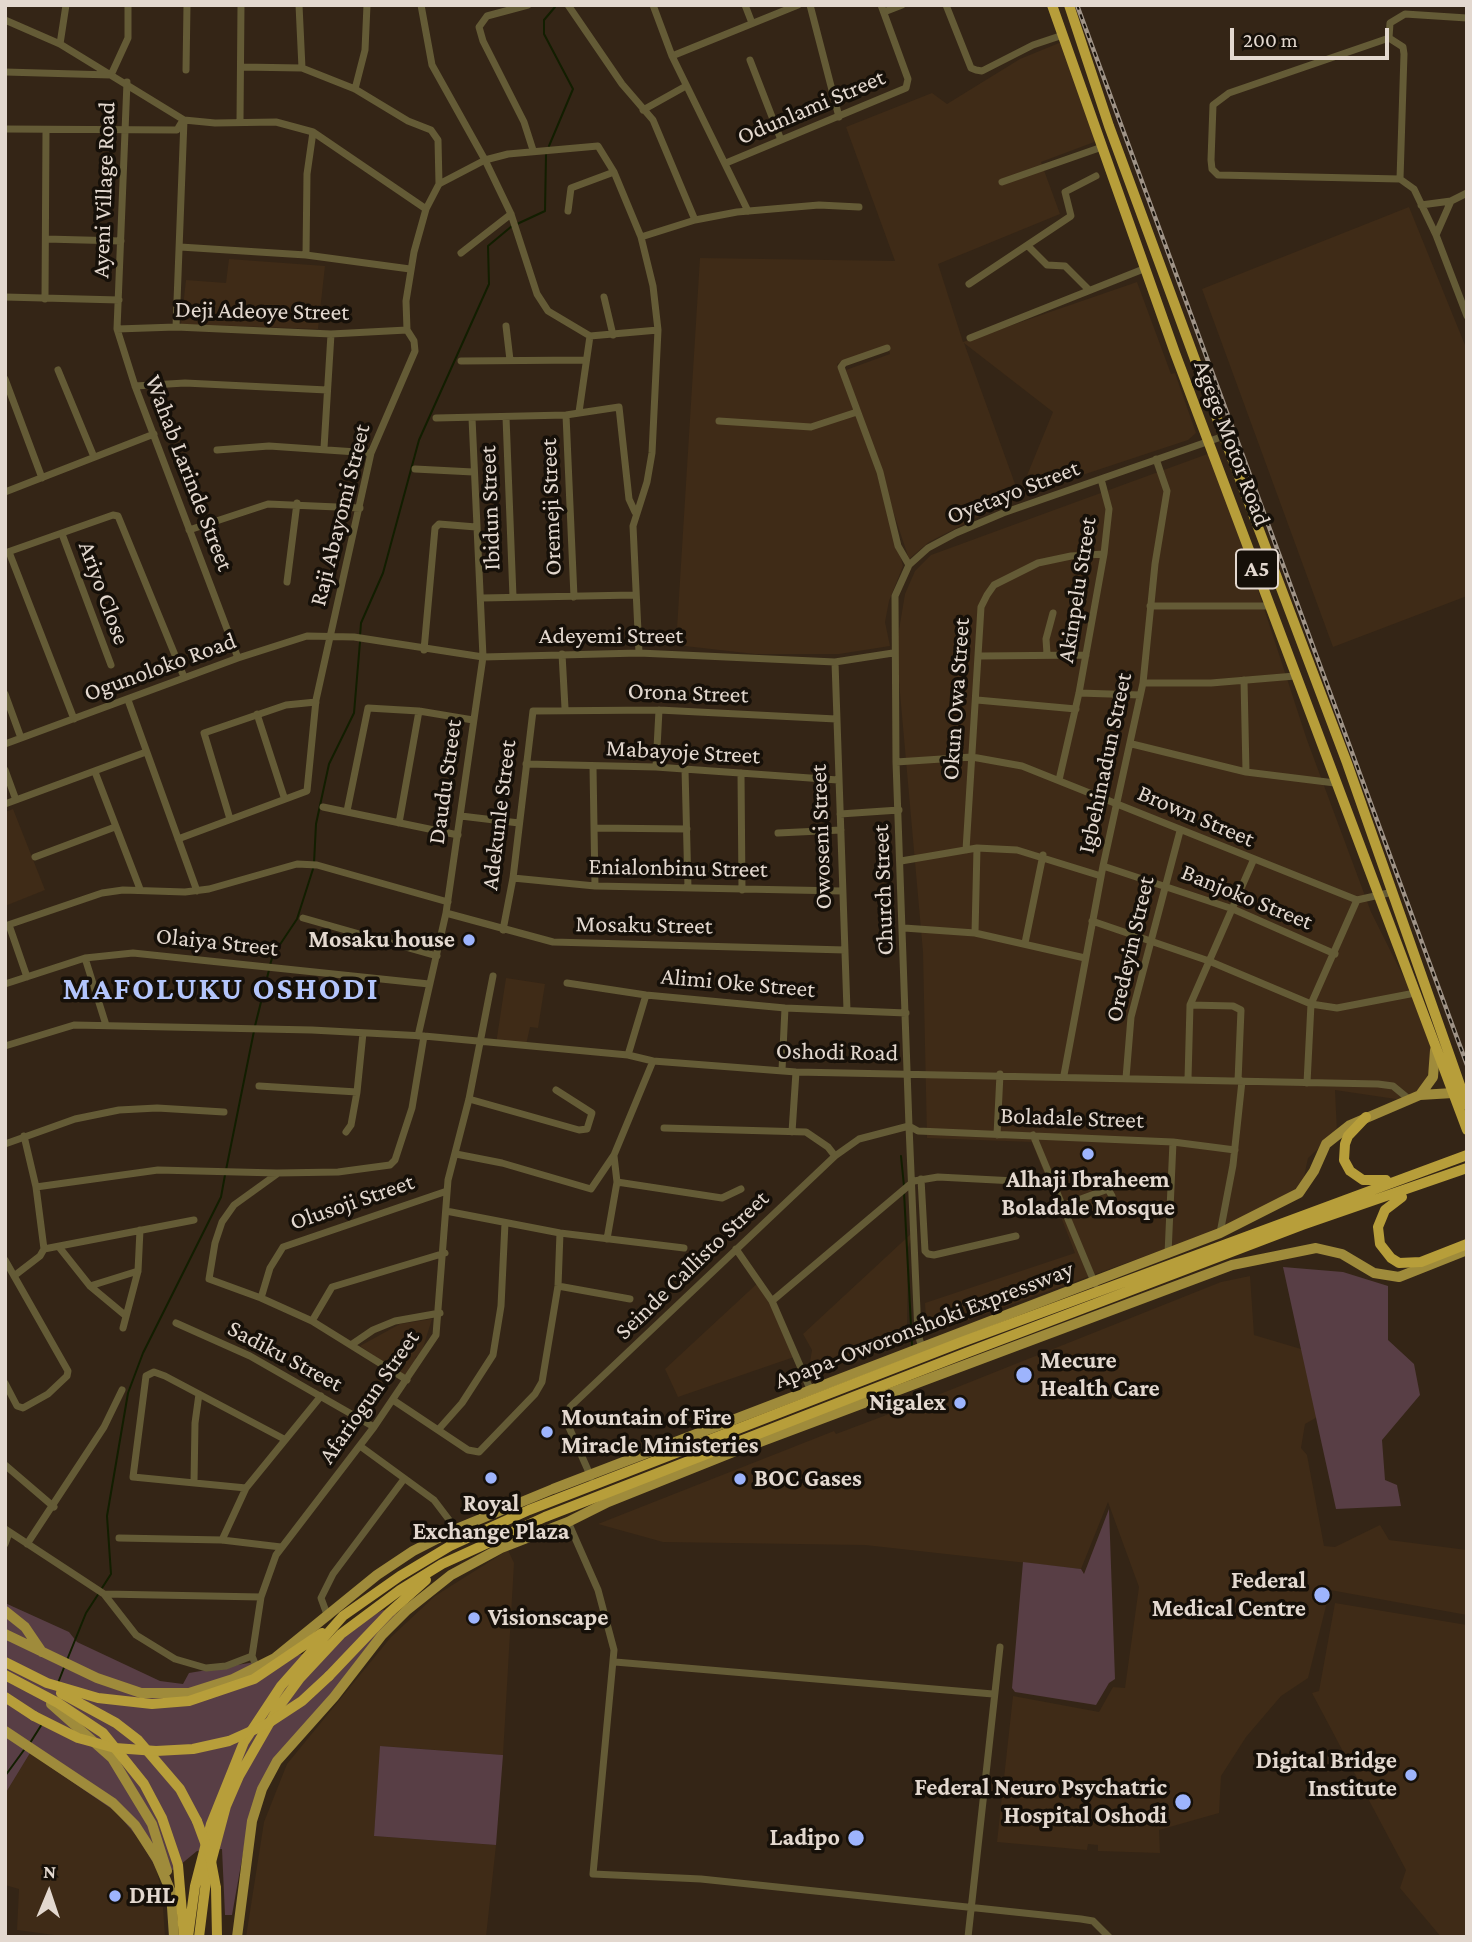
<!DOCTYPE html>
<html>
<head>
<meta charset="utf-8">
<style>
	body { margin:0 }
	#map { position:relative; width:1472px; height:1942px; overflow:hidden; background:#342516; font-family:"Crimson Pro",serif }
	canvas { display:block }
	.frame { position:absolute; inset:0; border:7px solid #e3d8cf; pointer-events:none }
	.north { position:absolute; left:14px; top:1858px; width:70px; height:70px; -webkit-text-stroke:5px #161009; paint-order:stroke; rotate:2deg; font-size:19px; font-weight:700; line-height:28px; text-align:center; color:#e3d8cf }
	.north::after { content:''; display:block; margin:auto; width:24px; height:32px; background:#e3d8cf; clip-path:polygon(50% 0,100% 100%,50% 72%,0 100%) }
	.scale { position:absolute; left:1230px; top:28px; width:159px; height:32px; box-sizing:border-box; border:4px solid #e3d8cf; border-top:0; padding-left:9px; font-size:21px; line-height:24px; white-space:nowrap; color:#e3d8cf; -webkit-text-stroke:5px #161009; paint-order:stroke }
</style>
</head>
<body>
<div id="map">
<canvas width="1472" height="1942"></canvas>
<div class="frame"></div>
<div class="north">N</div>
<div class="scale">200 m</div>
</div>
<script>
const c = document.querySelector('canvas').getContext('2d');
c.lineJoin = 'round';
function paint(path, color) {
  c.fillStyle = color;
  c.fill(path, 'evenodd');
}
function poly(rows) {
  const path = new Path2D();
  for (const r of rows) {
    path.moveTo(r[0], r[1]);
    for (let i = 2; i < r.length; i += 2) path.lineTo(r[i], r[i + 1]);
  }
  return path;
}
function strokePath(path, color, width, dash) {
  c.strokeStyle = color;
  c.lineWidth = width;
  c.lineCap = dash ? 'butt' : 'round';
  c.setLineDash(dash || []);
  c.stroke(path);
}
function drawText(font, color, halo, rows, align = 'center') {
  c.font = font + ' "Crimson Pro",serif';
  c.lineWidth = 7;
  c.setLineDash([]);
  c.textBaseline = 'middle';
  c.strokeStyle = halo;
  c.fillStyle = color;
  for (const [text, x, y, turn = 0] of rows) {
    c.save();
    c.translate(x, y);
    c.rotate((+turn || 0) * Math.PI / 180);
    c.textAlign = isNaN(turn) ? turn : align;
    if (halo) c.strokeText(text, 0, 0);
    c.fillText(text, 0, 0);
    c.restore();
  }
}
paint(poly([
	[1064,41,1097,141,1041,162,1060,214,938,264,963,342,1137,282,1171,374,1175,373,1196,433,1188,440,1019,496,929,542,909,559,846,370,890,354,888,346,837,364,874,460,903,566,889,601,885,622,890,646,839,654,755,654,676,645,700,258,895,261,846,127,932,93,947,104,1020,59],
	[964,343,1053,412,1019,495],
	[1409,207,1467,350,1467,596,1333,647,1202,289],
	[229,259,325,266,318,329,181,324,186,280,226,283],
	[1213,452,1307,740,1371,912,1439,1048,1416,1102,1335,1090,1337,1132,1308,1158,1301,1191,1256,1216,927,1335,925,1303,1075,1253,1032,1142,927,1138,923,952,896,648,905,594,915,571,931,555],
	[13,809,45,890,5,906,5,812],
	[506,978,545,984,538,1028,530,1027,526,1045,496,1044],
	[913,1232,908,1248,907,1335,815,1370,810,1362,812,1350,803,1334],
	[1250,1276,1254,1335,1311,1352,1319,1416,1305,1424,1301,1448,1307,1455,1324,1546,1335,1547,1380,1525,1389,1540,1467,1550,1467,1615,1330,1590,1308,1678,1281,1696,1246,1737,1221,1776,1219,1813,1159,1830,1160,1853,1098,1851,1098,1845,1088,1844,1087,1850,997,1842,1013,1696,1099,1712,1113,1687,1125,1688,1139,1587,1108,1502,1081,1569,865,1545,663,1542,598,1524,834,1431,836,1434,905,1408,1221,1282],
	[761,1280,797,1356,678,1397,665,1369],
	[432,1319,422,1351,415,1358,418,1360,404,1376,360,1346,400,1324],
	[508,1550,514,1563,503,1755,381,1746,374,1836,496,1845,486,1937,246,1937,264,1822,287,1764,391,1637,435,1596],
	[1335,1603,1467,1625,1467,1937,1441,1937,1400,1888,1406,1870,1312,1693,1319,1691],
	[30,1753,116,1812,139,1839,156,1868,162,1893,165,1937,69,1937,17,1930,19,1889,5,1885,5,1794]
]), '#3f2b17');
paint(poly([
	[1283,1267,1343,1272,1388,1286,1388,1340,1414,1364,1420,1395,1382,1440,1385,1480,1397,1485,1401,1506,1336,1509],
	[1109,1509,1115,1679,1109,1683,1096,1705,1015,1692,1012,1688,1023,1562,1081,1569,1084,1574],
	[5,1603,69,1632,77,1642,160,1681,183,1684,189,1673,303,1654,383,1610,402,1615,302,1727,250,1814,232,1915,225,1915,222,1849,197,1851,174,1870,156,1868,139,1839,116,1812,30,1753,5,1794],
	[380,1746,503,1755,496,1845,374,1836]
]), '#583e45');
strokePath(poly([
	[549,146,573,89,544,34,544,20,555,7],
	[517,224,545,211,546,155],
	[360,636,361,623,383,573,419,440,489,284,488,246,512,226],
	[314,863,316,824,329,764,354,713,360,642],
	[270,965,273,955,297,919,313,869],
	[255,1026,269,970],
	[901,1156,904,1186],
	[226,1170,254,1031],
	[904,1192,912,1345],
	[102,1588,111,1574,107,1516,128,1393,143,1353,221,1197,225,1175],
	[67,1660,86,1613,99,1593],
	[58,1683,65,1665],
	[30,1743,42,1724],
	[5,1776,24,1750]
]), '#121e00', 2);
strokePath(poly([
	[299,5,302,68],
	[421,5,432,65,485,160,511,214,537,294,548,311,590,336,658,330],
	[528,5,487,16,479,27,483,41,524,122,533,150],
	[568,5,622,84,653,120,695,220],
	[653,5,672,56,748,211],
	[745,5,752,23],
	[810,5,839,117],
	[946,5,971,68,976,70,982,71,1033,45,1063,35],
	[884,12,902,5],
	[5,20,60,44,184,120,215,123,276,122,313,132,426,209],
	[1389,38,1390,23,1405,14,1467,18],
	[60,44,66,5],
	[672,56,798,5],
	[750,60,781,140],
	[241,67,302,68,355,89,408,121,431,130,438,140,439,184],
	[186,70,187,5],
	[5,72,111,75,128,38,128,5],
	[127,82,117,329,135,386,238,658],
	[355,89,365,50,367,5],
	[643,110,686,86],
	[240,121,241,5],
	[5,129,177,130,183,120],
	[726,163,906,88,908,79,881,5],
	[1400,179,1404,54,1403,47,1389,38,1229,93,1213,105,1211,160,1212,169,1218,175,1400,179,1414,189,1436,235],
	[1002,182,1102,147],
	[1467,193,1451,201,1436,235,1467,316],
	[1421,205,1451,201],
	[568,211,571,188,614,172],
	[641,237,695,220,737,212,819,205,859,207],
	[46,239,121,241],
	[1028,246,1047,265,1065,266,1089,290],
	[180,247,306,255,410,269],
	[461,253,511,214],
	[306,255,307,174,313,132],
	[969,284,1071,216,1065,192,1096,176],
	[5,297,119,300],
	[604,297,613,335],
	[45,299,46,130],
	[506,326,510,360],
	[176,327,184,120],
	[117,329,176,327,331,334,407,330],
	[407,330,406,301,414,252,426,209,439,184,485,160,508,154,598,146,614,172,641,237,653,286,658,330,652,453,647,482,633,526,639,653],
	[970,338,1146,268],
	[887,348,844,363,841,367,880,472,898,546,909,565],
	[461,361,585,360],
	[58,370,94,457],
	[5,379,42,478],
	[135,386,185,383,327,390],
	[579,412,590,336],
	[566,415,574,597],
	[506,417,513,597],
	[436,418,566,415,619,407,629,499,635,512],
	[719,421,811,427,857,412],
	[324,448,331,334],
	[217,450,269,446,371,453],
	[415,469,473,472],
	[5,492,154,434],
	[189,530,268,504,360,508],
	[62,534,111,665],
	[9,552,74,719],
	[5,553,113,515,118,516,184,677],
	[287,582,297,503],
	[482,598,634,595],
	[1150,606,1271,606],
	[424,650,435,528,439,524,476,527],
	[562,654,565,708],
	[1047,654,1046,639,1053,613],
	[980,656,1086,655],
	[835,662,847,1010],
	[1244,680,1246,772],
	[1143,683,1211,683,1295,676],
	[1079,693,1140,695],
	[5,694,21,738],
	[128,700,197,891],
	[977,700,1076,709],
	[257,714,284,797],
	[5,744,238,658,307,636,354,637,483,657,639,653,835,662,893,653],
	[1132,744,1246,772,1335,783],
	[896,762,972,757,1022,766,1357,900],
	[526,764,656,767,838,780],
	[593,767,595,886],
	[656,767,659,710],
	[685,769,688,888],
	[5,770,16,800],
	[95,772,140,889],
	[741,773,742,890],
	[1059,780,1079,693,1104,554,1109,509,1101,479],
	[5,804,146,752],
	[323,807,458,835],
	[347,811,368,708,419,711,473,720],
	[840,814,899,810],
	[461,816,519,823],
	[230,819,204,733,286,705,316,702],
	[399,823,419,711],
	[594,828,687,829],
	[778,833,841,830],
	[178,839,307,791,316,700,371,453,415,351,414,341,407,330],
	[966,850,981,607,987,595,994,585,1038,563,1071,556,1104,554],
	[35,857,115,827],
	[901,861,977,848,1017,850,1101,876],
	[1103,866,1233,909,1335,954],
	[513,878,595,886,842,891],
	[446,913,553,942,845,950],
	[303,918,437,956],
	[1092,921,1209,961,1311,1004,1337,1008,1415,993],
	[9,925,27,977],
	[5,926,102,893,123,890,185,892,209,889,297,864,317,865,448,902],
	[904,928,975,933,1085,958],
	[503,930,513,878,533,711,659,710,836,719],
	[975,933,977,848],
	[1025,943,1043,855],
	[85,958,106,1025],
	[567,983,646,995,785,1008,906,1013],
	[5,984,85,958,133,953,429,984],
	[1190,1005,1233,1006,1241,1010,1238,1081],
	[418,1036,446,913,483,657,472,418],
	[5,1046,74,1025,312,1030,424,1036,628,1055,653,1061,796,1072,1378,1084,1393,1086,1410,1100],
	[628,1055,646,995],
	[782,1070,785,1008],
	[1064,1075,1103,866,1143,683,1155,564,1167,491,1156,459],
	[1126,1078,1131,1017,1180,831],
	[1188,1079,1190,1005,1253,861],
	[1307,1083,1311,1004,1357,900,1393,892],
	[259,1086,357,1092],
	[469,1099,579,1130,587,1129,592,1113,556,1090],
	[909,1126,918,1131,1173,1142,1235,1150],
	[664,1128,806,1132,828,1147,835,1156],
	[346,1132,351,1125,357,1092,363,1033],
	[792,1132,796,1072],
	[997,1135,1000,1074],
	[1033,1135,1095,1284],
	[5,1144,75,1119,119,1110,157,1108,224,1112],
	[456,1154,502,1163,591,1189,614,1155,653,1061],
	[614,1156,617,1182,722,1198,741,1189],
	[277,1174,234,1205,222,1222,215,1243,209,1279,261,1298,312,1321,407,1380],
	[921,1179,925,1251,928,1254,934,1255,1016,1236],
	[36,1187,158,1170,277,1173,338,1172,390,1165,395,1160,412,1108,424,1036],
	[1062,1206,1108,1189,1112,1196,1112,1211],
	[446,1211,560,1233,684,1248],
	[1220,1233,1233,1165,1242,1081],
	[607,1239,617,1182],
	[59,1247,90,1286,126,1316],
	[44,1249,194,1220],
	[736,1249,772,1301,811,1391],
	[1168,1254,1173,1142],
	[5,1260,68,1371,67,1376,48,1394,23,1408,17,1406,5,1383],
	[14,1276,40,1256,44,1249,36,1187,24,1136],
	[90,1286,138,1271],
	[558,1286,630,1299],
	[261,1298,270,1268,283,1247,447,1191],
	[772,1301,914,1181,938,1177,1054,1183],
	[312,1321,332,1287,445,1253],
	[176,1323,250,1356,374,1427],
	[123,1328,138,1271,140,1230],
	[351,1345,373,1330,395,1321,440,1313],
	[922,1348,918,1334,909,1126,896,762,895,596,909,565,928,548,956,533,1003,513,1224,436],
	[393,1400,468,1450,479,1452,535,1394,542,1382,558,1286,560,1233],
	[438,1430,462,1403,493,1355,501,1306,505,1223],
	[360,1446,434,1500,456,1529],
	[5,1465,54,1507],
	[591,1477,568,1425,570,1407,835,1156,859,1139,909,1126],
	[194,1483,195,1423,199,1394],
	[246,1488,133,1477,146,1376,154,1372,165,1376,284,1439],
	[568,1522,598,1590,614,1650,593,1874,701,1879,1081,1919,1093,1921,1109,1937],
	[5,1529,104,1594,261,1597],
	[119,1538,222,1540,281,1547],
	[222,1540,246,1488,321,1396],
	[5,1544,9,1533],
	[27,1544,104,1427,122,1390],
	[104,1594,136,1635,175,1659,206,1668,226,1666,252,1656],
	[328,1617,321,1598,333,1574,404,1479],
	[615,1662,993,1694],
	[257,1668,252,1656,261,1597,276,1555,374,1427,436,1335,448,1180,469,1099,493,976],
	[968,1937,1000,1647]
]), '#645b36', 7);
strokePath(poly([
	[1420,1095,1433,1077,1435,1050],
	[5,1611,25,1627,42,1652],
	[5,1634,97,1678,141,1693,189,1693,233,1679,275,1658,377,1575,413,1551,456,1529,553,1489,1220,1233,1299,1193,1314,1171,1326,1144,1350,1125,1420,1095,1453,1093],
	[51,1704,112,1758,152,1824,167,1871],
	[5,1731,113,1803,135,1825,157,1859,171,1892,174,1937],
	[237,1937,252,1821,262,1789,277,1761,334,1697,382,1635,407,1610,451,1575,501,1548,568,1522,608,1502,733,1452,1232,1265,1316,1248,1342,1254,1374,1273,1399,1277,1467,1250]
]), '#9f8b3b', 10);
strokePath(poly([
	[1052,5,1175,353,1467,1130],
	[1069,5,1109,126,1201,376,1347,763,1467,1105],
	[1366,1117,1348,1136,1345,1144,1344,1160,1350,1171,1363,1180,1386,1180],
	[1402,1197,1385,1210,1378,1227,1380,1244,1391,1258,1399,1263,1421,1262,1467,1244],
	[5,1662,47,1683,98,1698,152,1704,189,1701,254,1679,322,1633],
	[5,1675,58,1703,103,1733,144,1784,162,1818,178,1865,184,1937],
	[329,1676,389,1613,426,1580],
	[61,1693,116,1723,138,1740,180,1789,197,1821],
	[5,1697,34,1716],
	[216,1888,217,1937],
	[188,1937,195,1886,211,1824,244,1742,281,1686,343,1616,400,1576,450,1546,529,1510,959,1343,1467,1155],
	[199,1937,206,1881,226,1806,239,1776,278,1708,300,1678,341,1634,400,1590,442,1564,545,1517,966,1353,1302,1225,1467,1168]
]), '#b79e3a', 10);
const rail = poly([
	[1077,5,1467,1065]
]);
strokePath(rail, '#9f9387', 4.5);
strokePath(rail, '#161009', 2, [5]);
strokePath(poly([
	[34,1716,78,1738,115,1748,156,1751,193,1749,229,1741,267,1724,302,1701,329,1676],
	[197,1821,210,1856,216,1888]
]), '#b79e3a', 10);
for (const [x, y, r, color] of [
	[469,940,7,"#9db4fd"],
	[1088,1154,7,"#9db4fd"],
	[1024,1375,9,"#9db4fd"],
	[960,1403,7,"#9db4fd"],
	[547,1432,7,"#9db4fd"],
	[491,1478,7,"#9db4fd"],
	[740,1479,7,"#9db4fd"],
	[1322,1595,9,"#9db4fd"],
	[474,1618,7,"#9db4fd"],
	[1411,1775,7,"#9db4fd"],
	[1183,1802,9,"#9db4fd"],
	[856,1838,9,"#9db4fd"],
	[115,1896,7,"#9db4fd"]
]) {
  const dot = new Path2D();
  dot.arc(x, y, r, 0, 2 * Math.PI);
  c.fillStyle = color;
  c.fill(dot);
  strokePath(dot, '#161009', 2.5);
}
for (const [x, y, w] of [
	[1257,569,42]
]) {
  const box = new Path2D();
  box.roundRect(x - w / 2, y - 19.5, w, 39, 5);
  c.fillStyle = '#161009';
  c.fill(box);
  strokePath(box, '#e3d8cf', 2);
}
drawText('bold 23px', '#e3d8cf', null, [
	["A5",1257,569]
]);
drawText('24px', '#e3d8cf', '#161009', [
	["Odunlami Street",811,107,-23],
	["Ayeni Village Road",104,190,-88],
	["Deji Adeoye Street",262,311,1],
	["Agege Motor Road",1232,443,69],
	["Wahab Larinde Street",189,473,69],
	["Oyetayo Street",1013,492,-21],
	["Oremeji Street",551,507,-92],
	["Ibidun Street",490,508,-92],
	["Raji Abayomi Street",340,515,-76],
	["Akinpelu Street",1077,590,-81],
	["Ariyo Close",104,593,70],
	["Adeyemi Street",611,636],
	["Ogunoloko Road",160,667,-20],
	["Orona Street",688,693,2],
	["Okun Owa Street",956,699,-86],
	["Mabayoje Street",683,752,3],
	["Igbehinadun Street",1105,763,-78],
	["Daudu Street",445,782,-82],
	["Adekunle Street",499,815,-83],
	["Brown Street",1196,816,23],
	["Owoseni Street",821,837,-92],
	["Enialonbinu Street",678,868,1],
	["Church Street",883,890,-92],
	["Banjoko Street",1247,897,22],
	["Mosaku Street",644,925,1],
	["Olaiya Street",217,942,6],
	["Oredeyin Street",1130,949,-77],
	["Alimi Oke Street",738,983,5],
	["Oshodi Road",837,1052,1],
	["Boladale Street",1072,1118,2],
	["Olusoji Street",352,1202,-19],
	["Seinde Callisto Street",692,1265,-44],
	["Apapa-Oworonshoki Expressway",924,1325,-21],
	["Sadiku Street",285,1356,28],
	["Afariogun Street",369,1397,-55]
]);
drawText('bold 24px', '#e3d8cf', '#161009', [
	["Mosaku house",455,940],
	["Alhaji Ibraheem",1088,1180,"center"],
	["Boladale Mosque",1088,1208,"center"],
	["Mecure",1040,1361,"left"],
	["Health Care",1040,1389,"left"],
	["Nigalex",946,1403],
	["Mountain of Fire",561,1418,"left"],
	["Miracle Ministeries",561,1446,"left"],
	["BOC Gases",754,1479,"left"],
	["Royal",491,1504,"center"],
	["Exchange Plaza",491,1532,"center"],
	["Federal",1306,1581],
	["Medical Centre",1306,1609],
	["Visionscape",488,1618,"left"],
	["Digital Bridge",1397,1761],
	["Institute",1397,1789],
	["Federal Neuro Psychatric",1167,1788],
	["Hospital Oshodi",1167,1816],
	["Ladipo",840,1838],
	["DHL",129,1896,"left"]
], 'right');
c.letterSpacing = '2px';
drawText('bold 32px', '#b3c5fc', '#161009', [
	["MAFOLUKU OSHODI",221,989]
]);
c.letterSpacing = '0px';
</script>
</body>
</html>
